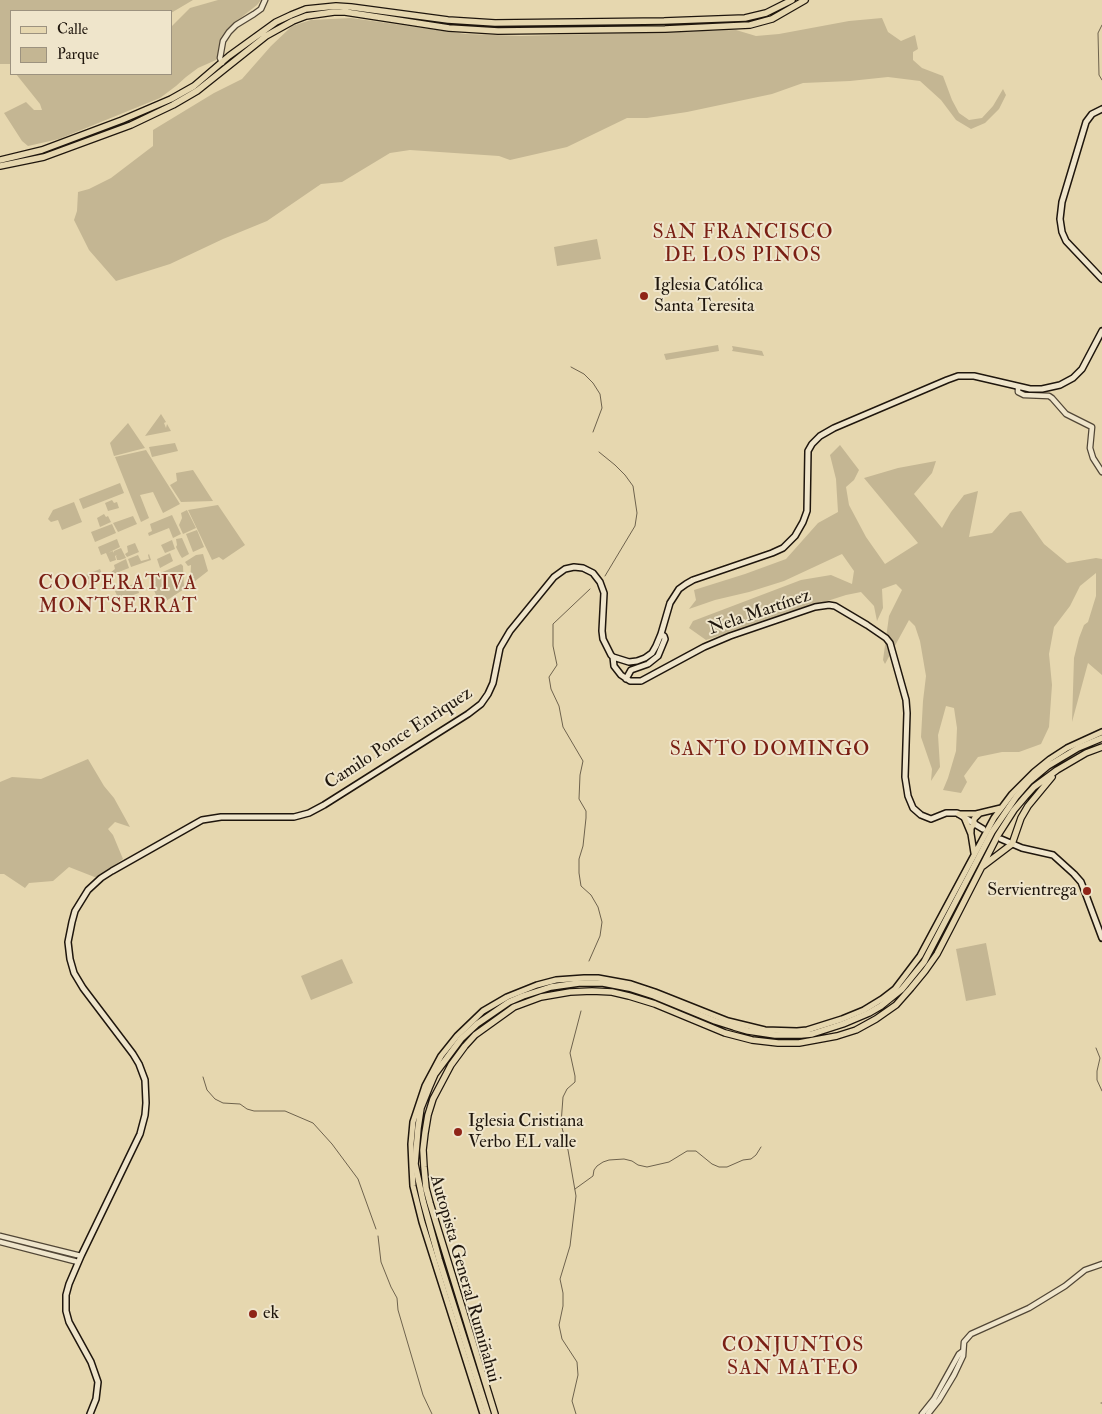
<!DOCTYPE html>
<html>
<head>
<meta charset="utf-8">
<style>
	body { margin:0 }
	#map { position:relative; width:1102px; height:1414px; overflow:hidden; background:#e6d7af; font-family:"IM FELL Double Pica",serif }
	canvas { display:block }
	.legend { position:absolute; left:10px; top:10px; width:162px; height:65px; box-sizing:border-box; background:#efe5cb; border:1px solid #9c927f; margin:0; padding:6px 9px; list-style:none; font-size:15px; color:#1f160d }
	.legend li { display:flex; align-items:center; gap:10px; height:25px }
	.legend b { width:25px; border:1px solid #9c927f }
</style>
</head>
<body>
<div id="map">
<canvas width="1102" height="1414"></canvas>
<ul class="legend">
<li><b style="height:6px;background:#e6d7af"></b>Calle</li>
<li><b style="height:14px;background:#c4b693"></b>Parque</li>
</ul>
</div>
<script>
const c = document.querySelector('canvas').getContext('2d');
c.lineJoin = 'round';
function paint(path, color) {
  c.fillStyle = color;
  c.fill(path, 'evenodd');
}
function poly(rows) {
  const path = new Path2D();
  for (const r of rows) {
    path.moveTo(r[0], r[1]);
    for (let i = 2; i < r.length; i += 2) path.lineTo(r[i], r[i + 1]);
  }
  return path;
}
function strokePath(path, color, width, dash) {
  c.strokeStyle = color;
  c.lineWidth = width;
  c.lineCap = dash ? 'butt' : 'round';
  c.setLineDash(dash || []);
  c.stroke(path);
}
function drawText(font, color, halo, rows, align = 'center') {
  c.font = font + ' "IM FELL Double Pica",serif';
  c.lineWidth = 4;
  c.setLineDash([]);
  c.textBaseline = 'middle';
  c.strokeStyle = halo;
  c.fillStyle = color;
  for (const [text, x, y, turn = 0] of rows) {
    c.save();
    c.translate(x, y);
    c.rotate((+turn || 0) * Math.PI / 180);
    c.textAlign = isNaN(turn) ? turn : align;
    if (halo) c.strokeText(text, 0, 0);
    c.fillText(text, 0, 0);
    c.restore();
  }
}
paint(poly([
	[0,0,193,0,171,13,171,11,11,11,11,64,0,64],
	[218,0,261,0,257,5,234,23,223,38,216,60,198,68,186,77,176,86,160,98,59,139,28,146,22,141,4,113,26,102,34,110,42,110,40,104,16,74,171,74,171,27,190,8],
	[351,18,466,34,521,36,736,30,756,36,779,34,849,21,882,18,888,32,901,41,915,35,918,49,913,52,913,60,922,68,943,76,952,100,959,113,969,120,982,118,993,106,1003,89,1006,95,999,109,985,123,971,129,956,120,941,100,920,81,888,77,850,81,803,83,772,94,687,112,647,118,627,118,567,147,510,160,499,156,410,150,390,153,342,182,321,184,267,221,223,239,170,264,116,281,89,250,74,220,77,211,78,192,89,189,111,178,153,146,153,130,214,93,242,79,271,46,292,26,311,20],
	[597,239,601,259,557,266,554,247],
	[718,345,719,351,666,360,664,354],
	[732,346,762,351,764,356,732,351,733,349],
	[161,414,166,422,164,423,166,428,167,424,171,431,145,436],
	[128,423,145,448,114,456,110,443],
	[175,443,178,451,152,457,149,447],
	[840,445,859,470,854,480,846,487,849,505,866,537,885,564,918,543,864,478,898,468,936,461,932,473,914,494,942,528,951,512,964,495,978,491,969,537,992,533,1010,513,1021,511,1044,544,1067,563,1096,558,1102,559,1102,675,1088,663,1072,722,1074,658,1079,638,1084,625,1088,622,1096,596,1096,573,1080,586,1070,606,1054,627,1049,654,1052,685,1049,727,1041,744,1019,752,1002,752,978,757,964,776,967,782,961,793,943,790,948,778,956,751,957,728,954,708,946,706,938,735,940,767,931,781,932,769,921,737,923,701,926,676,920,641,915,626,909,620,885,664,883,660,889,616,902,590,896,584,882,589,883,608,877,621,874,606,861,592,846,595,706,640,689,628,693,621,801,580,831,575,852,584,854,571,842,554,784,581,749,592,715,600,689,609,696,600,694,590,745,574,786,559,818,523,838,512,836,479,830,455],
	[146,450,180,504,163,513,153,492,140,495,149,518,141,522,115,457],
	[193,470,213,501,181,502,170,485,177,481,176,473],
	[120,483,124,493,83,509,79,499],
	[112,500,114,503,117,502,119,508,108,511,105,503],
	[74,502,82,522,62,530,58,520,51,522,48,519,53,510],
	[218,505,245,545,223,560,219,557,212,560,188,510],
	[187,510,196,528,183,534,179,525,182,518,181,513],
	[104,514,106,517,108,516,111,522,100,527,97,518],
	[172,515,181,534,173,538,169,528,149,536,148,533,152,531,150,524],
	[133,516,137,524,118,532,113,523],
	[112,524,116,533,95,542,91,532],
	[197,530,204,547,193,552,186,534],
	[182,538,189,554,182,558,180,555,176,547,177,545,176,539],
	[117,539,120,547,108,553,113,551,114,553,114,551,121,548,126,558,120,560,117,560,116,556,117,555,115,556,116,560,110,562,106,553,101,555,98,547],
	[172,540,175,549,165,553,161,545],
	[135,543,139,552,127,557,125,554,128,552,127,546],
	[170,553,173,561,160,568,157,559],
	[149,554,151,560,131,567,128,559,138,555,141,561,149,559,148,555],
	[203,554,208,571,190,585,191,565,188,566,185,562,196,555],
	[126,559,129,568,111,575,110,573,115,569,114,565],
	[181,564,183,566,184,589,160,605,149,578],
	[100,569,104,578,87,585,86,583,84,584,84,583,89,580,86,575],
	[136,583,139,593,119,600,115,591],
	[88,759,104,786,114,798,130,827,115,822,108,829,113,835,123,859,97,878,69,867,53,881,29,883,25,888,4,874,0,874,0,782,12,777,41,779],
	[986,943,996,995,966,1001,956,949],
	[342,959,353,983,311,1000,301,976]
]), '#c4b693');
strokePath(poly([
	[1102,25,1098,33,1099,75,1102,80],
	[571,367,584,374,593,383,600,394,602,408,593,432],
	[599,452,615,465,625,475,633,486,637,513,635,526,605,576],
	[589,961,600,936,602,922,598,907,591,895,581,886,579,873,579,859,583,846,586,818,586,811,579,799,580,775,583,761,563,727,559,706,551,689,549,677,557,665,553,646,553,624,590,589],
	[1096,1048,1100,1058,1097,1071,1097,1080,1102,1091],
	[203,1077,207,1090,215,1099,223,1103,240,1104,247,1109,254,1111,285,1111,313,1123,332,1144,358,1179,376,1229],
	[575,1189,593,1176,594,1170,597,1166,603,1162,609,1160,624,1159,632,1161,638,1165,647,1167,669,1162,687,1151,696,1151,712,1164,719,1167,727,1167,743,1160,751,1159,756,1155,761,1147],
	[378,1236,381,1262,391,1287,397,1298,398,1310,423,1395,432,1414],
	[1101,1403,1102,1403],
	[576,1414,572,1401,578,1375,577,1362,562,1339,559,1325,563,1306,563,1293,560,1279,570,1246,576,1196,568,1150,561,1124,563,1097,567,1089,575,1082,575,1076,570,1053,581,1011]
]), '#6e624d', 1);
const tertiary = poly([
	[222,63,220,58,223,41,229,32,236,25,254,14,261,9,265,0],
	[1018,387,1018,392,1024,395,1049,396,1052,398,1066,414,1092,427,1090,448,1093,458,1102,472],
	[0,1236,81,1256],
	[0,1242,78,1262],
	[922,1414,934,1399,959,1354,963,1351],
	[928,1414,939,1400,954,1375,963,1356,964,1342,971,1334,1029,1308,1065,1286,1085,1270,1102,1264]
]);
const secondary = poly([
	[1102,109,1092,114,1086,122,1062,202,1060,219,1062,232,1066,241,1102,279],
	[613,657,614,666,621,675,630,681,641,681,704,647,730,636,815,607,829,605,835,606,867,625,886,638,890,643,906,700,907,713,905,777,908,796,913,808,921,815,931,819,946,813,957,813,983,829],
	[626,679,631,670,648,664,658,656,665,639,664,636,661,634],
	[1001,839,1022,848,1053,855,1074,874,1081,882,1083,887,1102,938],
	[90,1414,96,1399,98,1382,91,1362,69,1322,66,1311,66,1295,69,1284,81,1256,140,1134,145,1115,146,1103,145,1080,139,1064,133,1054,83,988,74,973,70,959,68,942,72,922,75,911,88,890,101,878,112,871,202,820,221,817,294,817,309,813,324,805,468,714,481,704,488,694,493,683,500,648,510,631,554,577,565,569,574,567,583,568,593,573,600,582,604,593,602,631,603,639,611,655,613,657,629,662,637,661,645,658,652,653,656,646,661,634,670,603,679,589,686,584,693,580,772,553,783,548,795,536,803,522,807,511,808,451,812,444,820,436,834,428,947,380,958,376,974,376,1030,389,1042,389,1060,385,1073,378,1082,369,1102,331]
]);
const primary = poly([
	[959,814,976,814,1001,808],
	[964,817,971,834,974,853],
	[971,832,971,828,974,824,974,819,979,814],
	[483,1414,422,1222,413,1186,412,1167,411,1144,413,1122,425,1086,441,1056,457,1036,483,1011,507,997,537,985,556,980,584,978,598,978,631,984,655,992,728,1021,765,1030,797,1031,807,1030,842,1019,864,1010,882,999,895,989,920,956,994,818,1012,794,1034,772,1050,759,1067,748,1102,732]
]);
const trunk = poly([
	[0,160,42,150,122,120,171,99,194,86,229,56,276,22,291,15,306,9,336,6,351,7,448,20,495,23,664,21,745,18,766,13,792,0],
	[0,166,44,157,131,125,173,105,197,91,266,36,293,21,306,16,334,12,345,12,449,28,498,31,665,29,750,25,772,19,805,0],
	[983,866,1012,844,1021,818,1028,806,1052,777],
	[488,1414,439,1259,423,1201,415,1164,418,1128,421,1108,429,1088,435,1074,461,1039,477,1024,509,1002,523,996,551,987,579,983,603,983,629,988,654,996,715,1021,734,1027,748,1031,775,1035,801,1035,812,1034,843,1024,869,1013,881,1006,902,989,924,962,992,832,1016,797,1029,782,1048,766,1078,748,1102,738],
	[495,1414,430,1203,426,1188,424,1167,423,1150,425,1133,428,1115,433,1099,451,1065,465,1046,475,1035,514,1007,541,997,570,992,592,991,612,992,629,996,655,1004,725,1033,752,1040,778,1043,799,1043,837,1036,856,1030,876,1019,896,1005,911,988,925,971,937,954,951,927,998,835,1014,810,1025,797,1034,787,1057,770,1086,753,1102,747]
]);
strokePath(tertiary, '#514636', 7);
strokePath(secondary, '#1f160d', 8);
strokePath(primary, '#1f160d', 8);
strokePath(trunk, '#1f160d', 8);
strokePath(tertiary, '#efe5cb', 4.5);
strokePath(secondary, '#efe5cb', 5);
strokePath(primary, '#e6d7af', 5);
strokePath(trunk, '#e6d7af', 5.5);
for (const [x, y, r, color] of [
	[644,296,5,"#8f2418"],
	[1087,891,5,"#8f2418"],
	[458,1132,5,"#8f2418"],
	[253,1314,5,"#8f2418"]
]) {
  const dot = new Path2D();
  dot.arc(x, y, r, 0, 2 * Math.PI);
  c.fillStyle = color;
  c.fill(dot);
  strokePath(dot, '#efe5cb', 2);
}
drawText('18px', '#1f160d', '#efe5cb', [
	["Iglesia Católica",654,286],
	["Santa Teresita",654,307],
	["Servientrega",1077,891,"right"],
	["Iglesia Cristiana",468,1122],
	["Verbo EL valle",468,1143],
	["ek",263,1314]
], 'left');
drawText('18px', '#1f160d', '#efe5cb', [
	["Nela Martínez",760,613,-19],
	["Camilo Ponce Enrìquez",399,739,-33],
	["Autopista General Rumiñahui",464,1279,74]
]);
c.letterSpacing = '1px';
drawText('20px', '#7a1f14', '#efe5cb', [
	["SAN FRANCISCO",743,234],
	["DE LOS PINOS",743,257],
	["COOPERATIVA",118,585],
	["MONTSERRAT",118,608],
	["SANTO DOMINGO",770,751],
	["CONJUNTOS",793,1347],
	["SAN MATEO",793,1370]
]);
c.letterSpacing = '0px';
</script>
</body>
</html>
